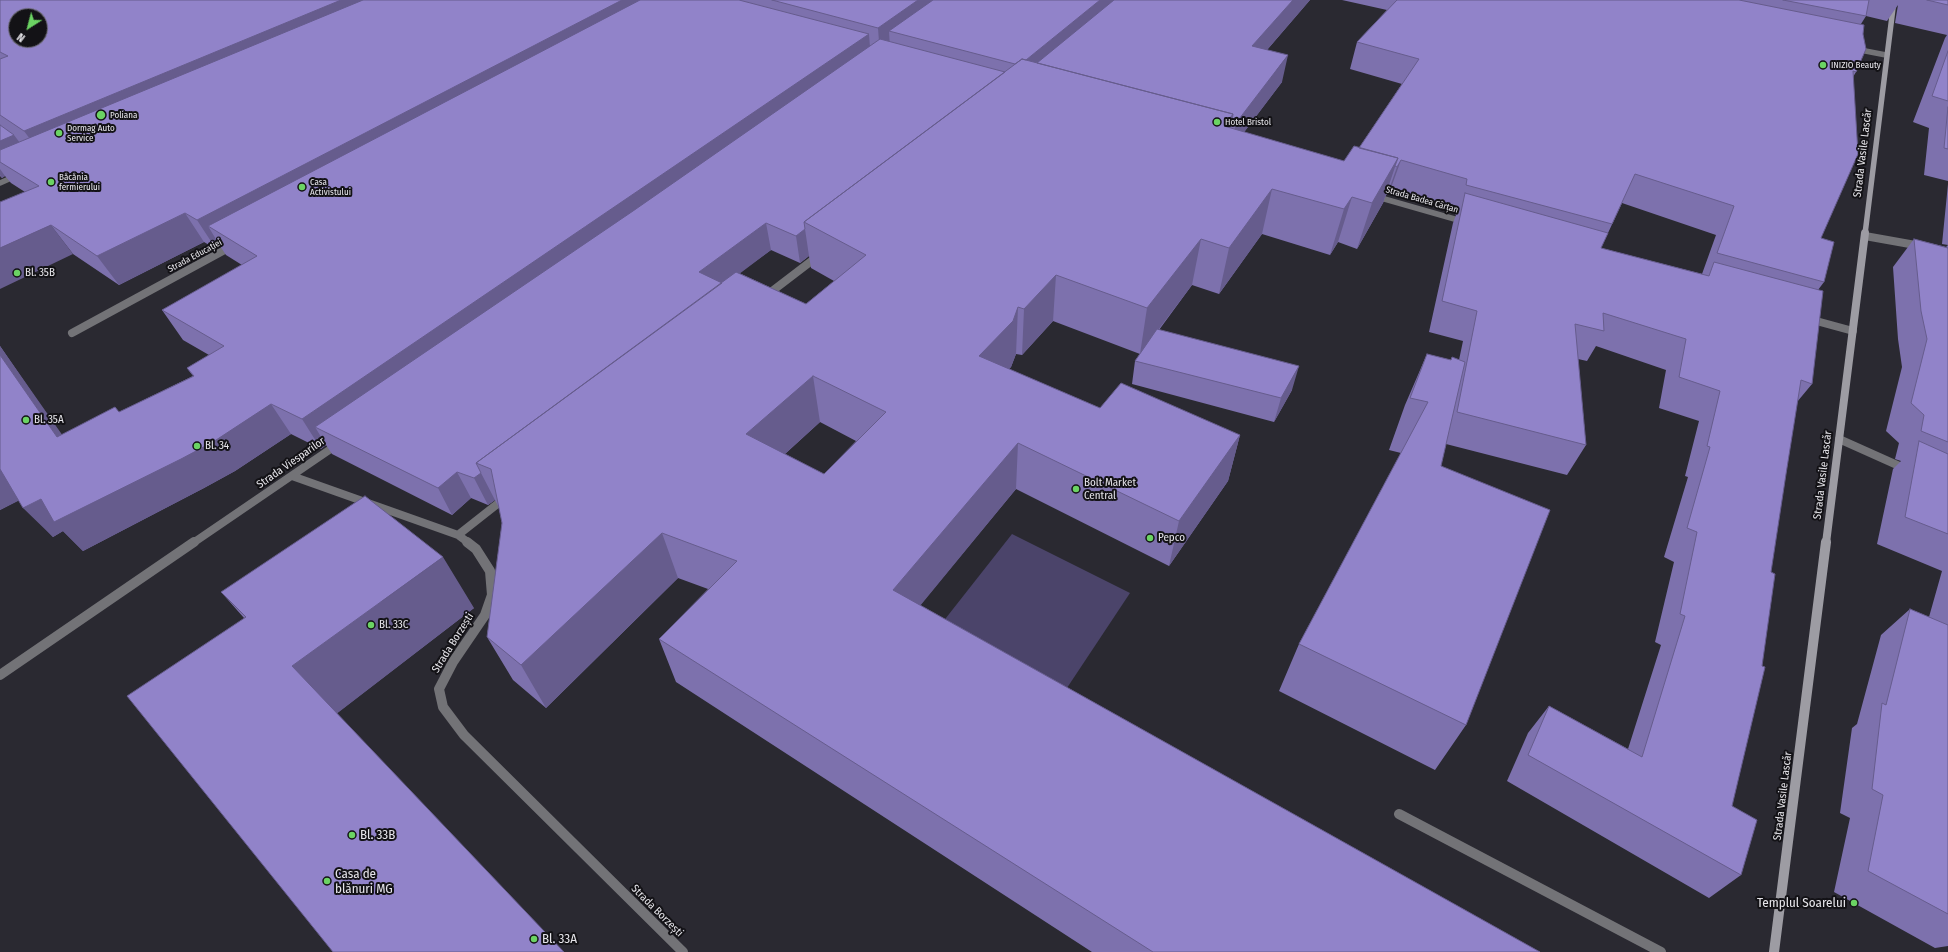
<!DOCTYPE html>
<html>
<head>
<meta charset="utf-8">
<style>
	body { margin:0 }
	#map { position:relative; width:1948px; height:952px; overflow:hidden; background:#2a2931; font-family:"Fira Sans Condensed",sans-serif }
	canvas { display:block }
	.north { position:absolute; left:8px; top:8px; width:40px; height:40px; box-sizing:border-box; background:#131216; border:1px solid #67666b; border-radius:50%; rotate:216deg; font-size:11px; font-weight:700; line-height:16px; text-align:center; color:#e6e5ea }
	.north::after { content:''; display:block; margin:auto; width:14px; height:18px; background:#6bd363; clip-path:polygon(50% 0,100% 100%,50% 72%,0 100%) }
</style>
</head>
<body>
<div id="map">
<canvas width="1948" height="952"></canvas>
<div class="north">N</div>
</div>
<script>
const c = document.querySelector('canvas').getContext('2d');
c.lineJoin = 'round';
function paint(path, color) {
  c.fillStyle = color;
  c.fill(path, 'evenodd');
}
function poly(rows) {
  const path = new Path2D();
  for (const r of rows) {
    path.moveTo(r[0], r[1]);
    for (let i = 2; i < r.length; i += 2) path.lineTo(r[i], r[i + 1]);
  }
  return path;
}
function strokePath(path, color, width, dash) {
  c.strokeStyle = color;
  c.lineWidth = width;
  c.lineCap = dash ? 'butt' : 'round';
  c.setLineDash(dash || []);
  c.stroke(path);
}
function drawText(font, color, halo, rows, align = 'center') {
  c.font = font + ' "Fira Sans Condensed",sans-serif';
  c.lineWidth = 4;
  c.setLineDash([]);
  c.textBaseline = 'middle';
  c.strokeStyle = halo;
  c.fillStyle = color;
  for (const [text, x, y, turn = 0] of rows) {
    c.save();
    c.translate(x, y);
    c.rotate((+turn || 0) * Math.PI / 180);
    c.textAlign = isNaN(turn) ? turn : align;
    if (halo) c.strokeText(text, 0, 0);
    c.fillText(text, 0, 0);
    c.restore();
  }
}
paint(poly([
	[1012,534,1130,593,1055,706,931,637]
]), '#4b446a');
strokePath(poly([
	[1399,814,1661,952]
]), '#737377', 10);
strokePath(poly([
	[1855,49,1886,55],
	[0,183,18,175],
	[1374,196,1465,222]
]), '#737377', 5.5);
strokePath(poly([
	[1865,236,1921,246],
	[767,295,818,256],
	[1809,319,1853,331],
	[72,333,232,246],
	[1839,439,1906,469],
	[292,476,458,535,469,543],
	[458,535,505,498],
	[193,543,338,444]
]), '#737377', 8);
strokePath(poly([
	[467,542,476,549,490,571,492,595,485,615,453,662,439,689,443,707,464,735,683,952],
	[0,675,194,542]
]), '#737377', 10);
strokePath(poly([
	[1865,234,1894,0]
]), '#9d9ca3', 5.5);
strokePath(poly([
	[1826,543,1865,233]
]), '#9d9ca3', 8);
strokePath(poly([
	[1774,952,1826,542]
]), '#9d9ca3', 10);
paint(poly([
	[0,0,1310,0,1267,50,1282,82,1244,132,1344,161,1359,148,1402,84,1350,69,1357,42,1387,10,1342,0,1948,0,1948,181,1924,175,1929,128,1913,122,1945,38,1947,35,1895,23,1898,5,1887,21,1866,16,1861,24,1856,72,1853,77,1821,238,1824,282,1818,290,1812,384,1797,402,1732,806,1741,875,1709,898,1507,781,1528,733,1549,706,1628,749,1661,645,1655,642,1674,562,1664,557,1688,477,1685,476,1699,421,1659,408,1666,370,1596,346,1587,361,1578,359,1586,445,1567,475,1446,444,1441,466,1466,725,1435,770,1279,691,1299,644,1401,453,1389,450,1405,405,1427,354,1451,360,1459,360,1463,341,1429,332,1453,223,1456,215,1455,214,1456,207,1391,188,1387,195,1386,195,1383,203,1357,249,1338,242,1330,255,1262,234,1219,294,1192,285,1159,330,1292,390,1274,422,1132,384,1135,361,1140,354,1053,321,1022,355,1016,354,1011,367,1009,369,1100,408,1240,435,1228,481,1169,566,1016,489,920,605,1540,952,1092,952,676,682,659,639,708,589,678,578,546,708,513,680,487,637,502,523,499,508,495,500,488,505,471,498,452,515,332,454,326,445,321,449,291,434,235,471,204,488,83,551,63,531,53,537,19,500,0,510,0,346,61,435,119,412,193,376,187,368,209,355,183,340,162,310,242,265,226,255,220,246,216,249,204,242,119,285,73,254,25,192,11,183,5,176,2,178,0,176],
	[1622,203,1716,235,1702,274,1601,248],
	[771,250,800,263,809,256,811,268,834,281,806,304,739,273],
	[820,422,856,441,824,474,785,454],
	[1948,184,1948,245,1942,244],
	[1914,239,1946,247,1948,245,1948,946,1935,948,1834,892,1850,818,1840,813,1852,728,1857,724,1881,635,1910,609,1929,617,1942,571,1877,544,1893,469,1901,461,1895,459,1899,443,1886,431,1902,367,1898,339,1893,267],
	[221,592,474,608,337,713,244,618]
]), '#7d71ad');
paint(poly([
	[341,0,414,0,45,159,24,131],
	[622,0,665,0,208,226,220,246,216,249,197,220],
	[918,0,957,0,889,31,890,48,880,55,878,28],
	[1100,0,1129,0,1044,72,1020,65],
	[1293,0,1310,0,1247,73,1252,46],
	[869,34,871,61,315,427,326,445,321,449,302,419],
	[1288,55,1282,82,1230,151,1236,123],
	[1233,114,1225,158,1224,126],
	[14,135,35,163,0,162,0,141],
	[1398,158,1383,203,1357,249,1372,203],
	[1401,160,1391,188,1387,195,1397,167],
	[0,169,5,176,2,178,0,175],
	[1272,189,1262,234,1219,294,1229,248],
	[1352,197,1338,242,1330,255,1344,209],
	[185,213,204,242,119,285,97,256],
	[766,223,771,250,706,299,699,272],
	[51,225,73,254,0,289,0,248],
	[805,229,809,256,800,263,796,236],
	[1201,239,1192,285,1140,354,1147,308],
	[1056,275,1053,321,1022,355,1024,309],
	[1018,307,1016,354,1011,367,979,402,979,356],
	[0,346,84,466,57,437,0,355],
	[1299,366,1292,390,1274,422,1281,398],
	[813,376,820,422,756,480,746,434],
	[271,404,291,434,235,471,204,488,83,551,63,531,53,537,23,508,41,499],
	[1240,435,1228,481,1169,566,1179,521],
	[1018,443,1016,489,897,634,893,590],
	[0,468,28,496,0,510],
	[457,472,471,498,452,515,438,488],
	[481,473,495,500,488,505,474,478],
	[662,533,678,578,546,708,521,665],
	[443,557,474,608,335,715,292,666]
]), '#665c8d');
const building = poly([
	[0,0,341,0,24,131,0,115,0,59,8,56,0,52,0,0],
	[16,16,40,16,40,40,16,40,16,16],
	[363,0,622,0,197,220,185,213,97,256,51,225,0,248,0,202,39,186,0,162,0,150,363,0],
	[640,0,739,0,869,34,302,419,271,404,213,442,181,459,54,522,41,499,23,508,0,469,0,355,57,437,115,407,119,412,194,376,187,368,224,346,162,310,257,256,208,226,640,0],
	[772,0,918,0,878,28,772,0],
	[933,0,1100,0,1026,60,1022,59,1015,64,889,31,933,0],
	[1114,0,1293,0,1252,46,1288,55,1236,123,1232,122,1233,114,1037,63,1114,0],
	[1397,0,1739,0,1864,25,1863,34,1866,49,1856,72,1853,71,1858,154,1821,238,1834,242,1824,282,1717,253,1734,206,1635,174,1612,224,1466,185,1467,179,1401,160,1397,167,1395,166,1398,158,1359,148,1419,59,1357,42,1397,0],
	[1783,0,1869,0,1866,16,1783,0],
	[1927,0,1948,0,1948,5,1927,0],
	[880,39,1005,72,804,222,805,229,796,236,766,223,699,272,722,283,476,463,481,473,474,478,457,472,438,488,315,427,633,211,880,39],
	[1948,51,1948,101,1932,96,1948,51],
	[1022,59,1233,114,1224,126,1344,161,1354,146,1398,158,1372,203,1352,197,1344,209,1272,189,1229,248,1201,239,1147,308,1056,275,1024,309,1018,307,1013,321,979,356,1100,408,1121,383,1240,435,1179,521,1018,443,893,590,1540,952,1153,952,659,639,737,561,662,533,521,665,487,637,502,523,491,469,476,463,736,272,806,304,866,255,804,222,1022,59],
	[813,376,886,412,824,474,746,434,813,376],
	[1948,107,1948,149,1944,148,1948,107],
	[0,125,14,135,0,141,0,125],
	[1465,193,1608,233,1601,248,1709,276,1714,262,1823,291,1812,384,1801,380,1786,474,1771,572,1775,574,1762,666,1765,667,1732,806,1757,820,1741,875,1528,755,1549,706,1642,757,1685,616,1680,614,1697,532,1687,528,1710,447,1707,446,1720,391,1679,377,1686,339,1603,313,1604,331,1575,324,1586,445,1457,412,1477,311,1442,301,1465,193],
	[1914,239,1948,248,1948,442,1921,431,1924,415,1911,403,1927,339,1921,311,1914,239],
	[1157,329,1299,366,1281,398,1135,361,1157,329],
	[1427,354,1451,360,1452,357,1465,362,1441,466,1550,510,1466,725,1299,644,1428,402,1410,398,1427,354],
	[1919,441,1948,454,1948,534,1905,517,1919,441],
	[365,496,443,557,292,666,564,952,333,952,127,696,246,617,221,592,365,496],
	[1910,609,1948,625,1948,914,1868,871,1883,795,1872,789,1882,703,1886,705,1910,609]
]);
paint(building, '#9183c9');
strokePath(building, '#665c8d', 1);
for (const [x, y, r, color] of [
	[1823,65,4,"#6bd363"],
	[101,115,5,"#6bd363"],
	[1217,122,4,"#6bd363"],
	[59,133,4,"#6bd363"],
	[51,182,4,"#6bd363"],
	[302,187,4,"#6bd363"],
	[17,273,4,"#6bd363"],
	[26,420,4,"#6bd363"],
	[197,446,4,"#6bd363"],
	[1076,489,4,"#6bd363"],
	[1150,538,4,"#6bd363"],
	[371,625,4,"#6bd363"],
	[352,835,4,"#6bd363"],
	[327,881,4,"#6bd363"],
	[1854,903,4,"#6bd363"],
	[534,939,4,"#6bd363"]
]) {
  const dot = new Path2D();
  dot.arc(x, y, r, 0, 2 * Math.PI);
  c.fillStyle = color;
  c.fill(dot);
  strokePath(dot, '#131216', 1.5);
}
drawText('9px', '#e6e5ea', '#131216', [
	["INIZIO Beauty",1831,65],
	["Poliana",110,115],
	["Hotel Bristol",1225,122],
	["Dormag Auto",67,128],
	["Service",67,138],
	["Băcănia",59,177],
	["fermierului",59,187],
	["Casa",310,182],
	["Activistului",310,192]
], 'left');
drawText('9px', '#e6e5ea', '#131216', [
	["Strada Badea Cârțan",1422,200,16],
	["Strada Educației",195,256,-28]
]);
drawText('11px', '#e6e5ea', '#131216', [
	["Strada Vasile Lascăr",1863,153,-83],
	["Strada Viesparilor",291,463,-35],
	["Strada Vasile Lascăr",1823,475,-83],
	["Strada Borzești",453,643,-58],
	["Strada Vasile Lascăr",1783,796,-83],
	["Strada Borzești",657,911,45]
]);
drawText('11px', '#e6e5ea', '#131216', [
	["Bl. 35B",25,273],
	["Bl. 35A",34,420],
	["Bl. 34",205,446],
	["Bolt Market",1084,483],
	["Central",1084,496],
	["Pepco",1158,538],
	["Bl. 33C",379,625]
], 'left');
drawText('13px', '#e6e5ea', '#131216', [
	["Bl. 33B",360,835],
	["Casa de",335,874],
	["blănuri MG",335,889],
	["Templul Soarelui",1846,903,"right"],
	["Bl. 33A",542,939]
], 'left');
</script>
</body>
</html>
